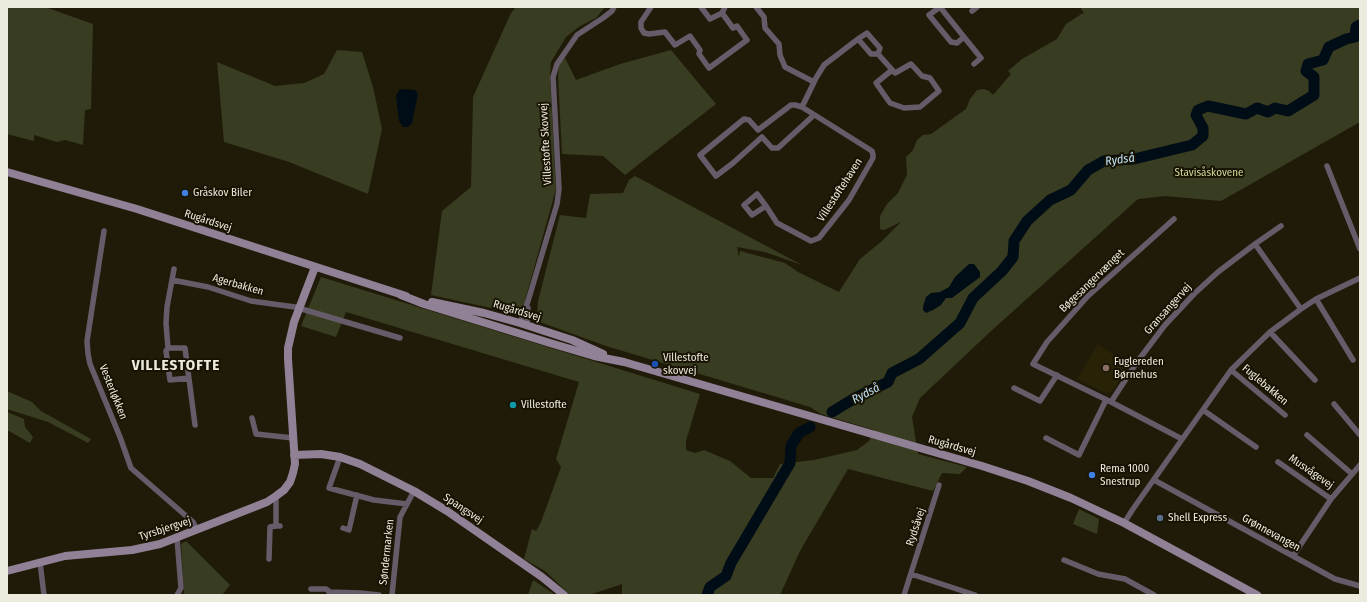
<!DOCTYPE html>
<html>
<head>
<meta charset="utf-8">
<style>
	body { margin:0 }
	#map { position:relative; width:1367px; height:602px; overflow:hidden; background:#201b09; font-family:"Fira Sans Condensed",sans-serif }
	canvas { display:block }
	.frame { position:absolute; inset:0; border:8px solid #edeade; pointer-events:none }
</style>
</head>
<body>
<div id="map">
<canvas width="1367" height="602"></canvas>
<div class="frame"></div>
</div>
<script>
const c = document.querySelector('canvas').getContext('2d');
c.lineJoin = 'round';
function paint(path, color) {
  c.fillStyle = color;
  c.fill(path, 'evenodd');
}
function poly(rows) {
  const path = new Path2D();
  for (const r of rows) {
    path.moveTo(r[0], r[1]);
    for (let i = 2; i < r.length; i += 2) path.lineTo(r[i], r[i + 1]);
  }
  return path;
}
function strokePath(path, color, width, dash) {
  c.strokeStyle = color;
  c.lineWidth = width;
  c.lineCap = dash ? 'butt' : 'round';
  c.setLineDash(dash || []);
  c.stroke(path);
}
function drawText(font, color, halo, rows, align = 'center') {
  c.font = font + ' "Fira Sans Condensed",sans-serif';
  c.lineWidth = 4;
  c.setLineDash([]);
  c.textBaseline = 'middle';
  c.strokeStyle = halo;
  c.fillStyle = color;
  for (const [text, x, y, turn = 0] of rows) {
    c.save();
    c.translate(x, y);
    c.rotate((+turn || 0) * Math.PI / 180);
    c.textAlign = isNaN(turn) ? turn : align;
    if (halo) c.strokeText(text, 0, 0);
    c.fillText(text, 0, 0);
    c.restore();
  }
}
paint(poly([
	[1098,344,1130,366,1111,392,1106,393,1077,379]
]), '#282207');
paint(poly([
	[7,7,45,7,93,24,91,109,85,110,83,145,65,140,57,142,34,135,34,141,7,134],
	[516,7,605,7,596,18,580,26,566,37,551,62,550,77,556,189,524,304,514,313,431,295,442,211,471,187,473,97,511,13],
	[1080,7,1092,8,1094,7,1360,7,1360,122,1221,201,1165,196,1138,199,990,332,920,398,912,417,918,454,967,467,960,474,942,473,933,491,848,469,800,551,780,595,622,595,622,584,589,595,570,595,545,571,524,559,532,529,536,531,541,522,561,467,556,459,579,382,346,312,336,337,301,326,321,277,700,394,686,441,686,450,695,453,704,450,730,461,751,478,773,478,780,464,814,460,857,450,869,441,874,430,821,414,810,407,606,346,540,322,537,315,538,301,560,215,586,218,590,194,623,193,629,180,635,176,802,265,765,252,737,247,739,257,740,251,785,263,798,272,839,292,860,259,882,241,901,222,884,230,880,229,880,216,887,204,898,193,907,175,906,157,913,150,917,140,923,135,931,134,966,109,970,99,977,90,984,89,989,91,993,95,1011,74,1008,71,1022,59,1057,39,1066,24,1083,13,1085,15],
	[337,50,362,52,373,87,382,129,368,194,289,162,224,142,217,62,275,86,304,83,324,74],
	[671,50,716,104,625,175,603,156,562,154,558,75,559,64,565,58,576,80,620,64],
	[7,391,32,402,41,411,91,439,88,443,48,422,7,409],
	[7,412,24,419,25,427,33,437,30,443,7,430],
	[1079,509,1099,519,1097,534,1073,524],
	[186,541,230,585,222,595,182,595,184,593,181,544],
	[533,580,554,594,555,595,528,595]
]), '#383c20');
paint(poly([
	[400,89,415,90,418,94,412,123,408,127,403,127,399,121,396,96],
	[969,264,974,264,980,272,980,277,952,298,946,298,941,305,933,310,926,313,923,310,923,307,926,297,931,293,940,292,949,287,955,277]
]), '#000d16');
strokePath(poly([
	[832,412,855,398,888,382,892,373,919,359,960,323,973,298,1002,271,1013,257,1014,241,1027,221,1050,200,1071,190,1088,170,1104,161,1134,159,1192,145,1203,136,1203,128,1196,115,1198,110,1208,106,1246,114,1257,108,1268,112,1275,108,1288,111,1314,95,1314,77,1306,71,1308,64,1323,60,1329,47,1346,39,1355,37,1356,27,1360,25],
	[707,595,710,587,726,576,731,563,790,463,791,446,799,433,810,427]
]), '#000d16', 11);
strokePath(poly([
	[651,7,641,22,641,28,644,33,649,34,665,32,675,45,690,36,700,50,699,54,709,68,747,40,737,26,733,28,722,13],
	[701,7,710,19,722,13,725,7],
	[756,7,764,17,765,28,779,44,780,55,785,67,814,82],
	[940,7,964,37,957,43,951,42,929,15,940,7],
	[972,11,977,7],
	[964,37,981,58,974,64],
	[858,39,867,33,880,48,878,54],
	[802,107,795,105,791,105,758,130,749,120,744,119,700,155,716,176,733,163,762,137,772,148,778,148,814,115],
	[1327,166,1360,249],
	[766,206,757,194,744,205,752,215,766,206,777,223,811,241,819,238,849,200,873,158,873,155,872,151,802,107,816,78,824,65,858,39,871,54,878,54,895,73,911,64,922,76,930,78,939,91,920,107,904,108,890,103,876,83,892,70],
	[1174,219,1088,296,1047,342,1033,364,1111,402,1182,439],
	[104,231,87,341,88,354,90,364,120,437,131,468,193,522,197,530],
	[1255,244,1301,309],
	[174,269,167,307,166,323,168,348,166,351,170,380,189,378],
	[172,280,208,287,251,301,295,307,400,338],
	[1316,299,1353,360],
	[520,323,528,301,557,204,559,189,553,77,557,64,577,35,603,18,612,11,614,7],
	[527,325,528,308],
	[1270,332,1315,380],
	[168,348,185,348,195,425],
	[1231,370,1285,415],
	[1014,388,1040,401,1057,375],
	[1111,402,1137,362,1165,325,1194,294,1218,272,1255,244,1281,226],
	[1334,404,1360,435],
	[1203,410,1256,447],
	[252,418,256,434,293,438],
	[1307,435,1352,474],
	[1046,438,1079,455,1106,400],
	[340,457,329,488,374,500,407,504],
	[1278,462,1331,499],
	[1154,480,1335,579,1360,586],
	[276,496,276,526,280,526],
	[1124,523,1133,509,1231,370,1270,332,1301,309,1316,299,1360,278],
	[343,528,349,530,357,495],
	[177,538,181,588,177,595],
	[1293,556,1331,499,1360,465],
	[269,559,270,527,276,526],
	[1064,560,1098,574,1125,579,1154,595],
	[40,562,44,595],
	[911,574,975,595],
	[311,589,326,589,330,592],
	[329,595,330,592,360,593,379,595],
	[392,595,400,517,414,491],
	[904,595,939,485]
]), '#665c69', 5.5);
strokePath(poly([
	[7,172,137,209,406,296],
	[401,295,424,304,550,343,594,356,624,362,982,466,1028,481,1071,498,1124,523,1257,595],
	[432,302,484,313,520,323,572,340,603,354],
	[294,455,321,454,340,457,360,464,414,491,447,511,542,577,564,595],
	[7,571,65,556,132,550,160,544,267,502,276,496,284,490,290,482,293,473,295,464,288,359,288,348,294,322,315,267]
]), '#908196', 8);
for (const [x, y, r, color] of [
	[185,193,4,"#3f7fe0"],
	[655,364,4,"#1a4fb4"],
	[1106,368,4,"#8d6e63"],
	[513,405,4,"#0f9aa8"],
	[1092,475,4,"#3f7fe0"],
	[1160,518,4,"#5c6f8a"]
]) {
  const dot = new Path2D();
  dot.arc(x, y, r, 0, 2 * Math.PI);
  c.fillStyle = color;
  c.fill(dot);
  strokePath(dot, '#171202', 1.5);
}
drawText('11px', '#edeade', '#171202', [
	["Villestofte Skovvej",546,144,-93],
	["Villestoftehaven",840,190,-57],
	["Rugårdsvej",208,221,18],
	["Bøgesangervænget",1092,281,-44],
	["Agerbakken",238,285,16],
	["Gransangervej",1168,309,-48],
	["Rugårdsvej",517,311,17],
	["Fuglebakken",1265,385,40],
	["Vesterløkken",113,392,68],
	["Rugårdsvej",952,446,16],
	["Musvågevej",1311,472,35],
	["Spangsvej",463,509,34],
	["Rydsåvej",916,527,-72],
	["Tyrsbjergvej",165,529,-18],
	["Grønnevangen",1271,533,29],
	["Søndermarken",387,552,-84]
]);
drawText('11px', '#d1d99a', '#171202', [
	["Stavisåskovene",1209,173]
]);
drawText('11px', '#edeade', '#171202', [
	["Gråskov Biler",193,193],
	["Villestofte",663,358],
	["skovvej",663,371],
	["Fuglereden",1114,362],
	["Børnehus",1114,375],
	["Villestofte",521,405],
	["Rema 1000",1100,469],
	["Snestrup",1100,482],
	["Shell Express",1168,518]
], 'left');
drawText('italic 12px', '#c0e6fc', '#171202', [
	["Rydså",1120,160,-8],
	["Rydså",866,394,-28]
]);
c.letterSpacing = '1px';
drawText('bold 15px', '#edeade', '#171202', [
	["VILLESTOFTE",176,366]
]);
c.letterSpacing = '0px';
</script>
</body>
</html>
